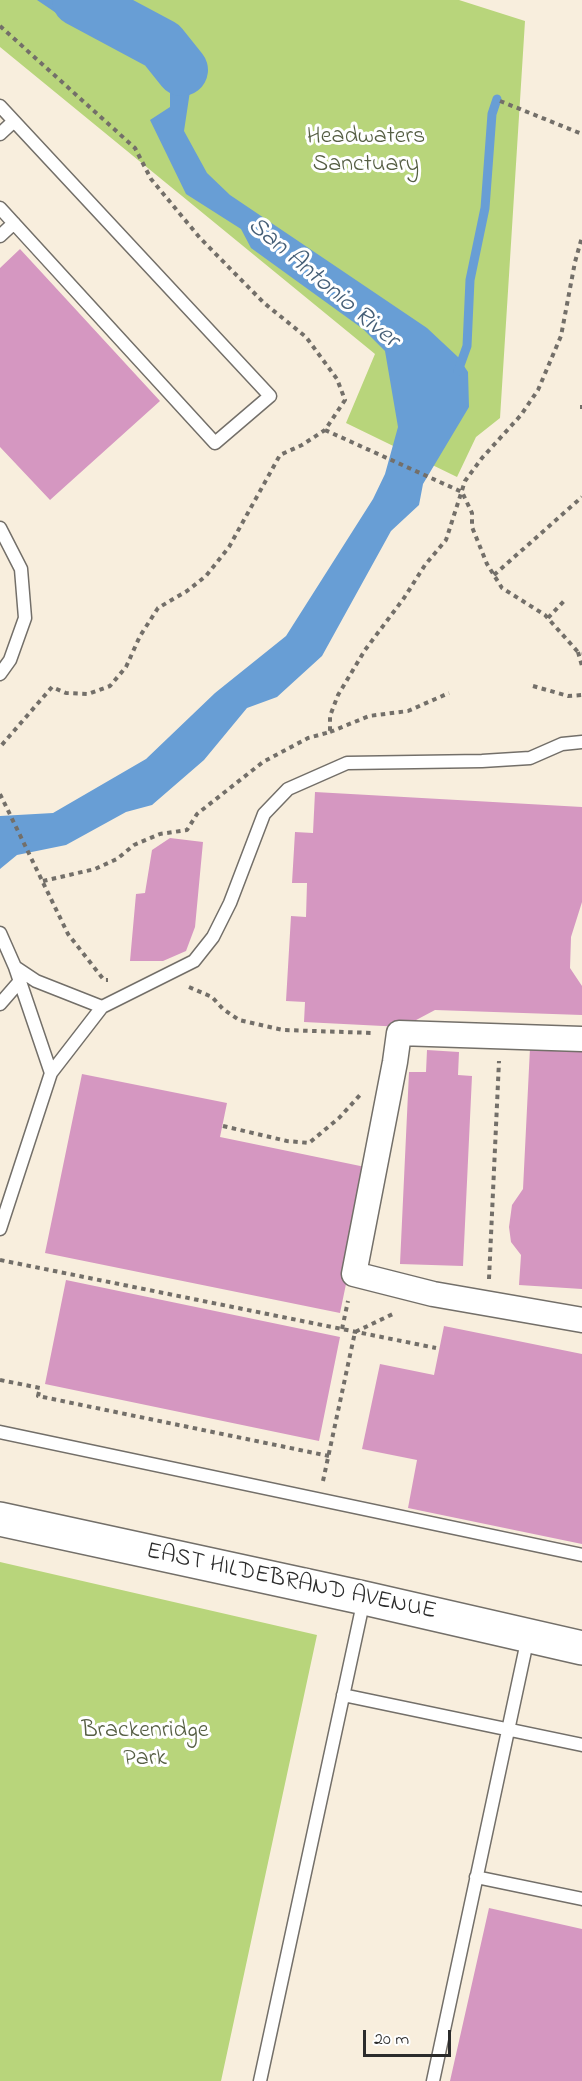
<!DOCTYPE html>
<html>
<head>
<meta charset="utf-8">
<style>
	body { margin:0 }
	#map { position:relative; width:582px; height:2081px; overflow:hidden; background:#f8eedd; font-family:"Indie Flower",sans-serif }
	canvas { display:block }
	.scale { position:absolute; left:363px; top:2030px; width:88px; height:27px; box-sizing:border-box; border:3px solid #2b2b2b; border-top:0; padding-left:8px; font-size:18px; line-height:21px; white-space:nowrap; color:#2b2b2b; -webkit-text-stroke:4px #fff; paint-order:stroke }
</style>
</head>
<body>
<div id="map">
<canvas width="582" height="2081"></canvas>
<div class="scale">20 m</div>
</div>
<script>
const c = document.querySelector('canvas').getContext('2d');
c.lineJoin = 'round';
function paint(path, color) {
  c.fillStyle = color;
  c.fill(path, 'evenodd');
}
function poly(rows) {
  const path = new Path2D();
  for (const r of rows) {
    path.moveTo(r[0], r[1]);
    for (let i = 2; i < r.length; i += 2) path.lineTo(r[i], r[i + 1]);
  }
  return path;
}
function strokePath(path, color, width, dash) {
  c.strokeStyle = color;
  c.lineWidth = width;
  c.lineCap = dash ? 'butt' : 'round';
  c.setLineDash(dash || []);
  c.stroke(path);
}
function drawText(font, color, halo, rows, align = 'center') {
  c.font = font + ' "Indie Flower",sans-serif';
  c.lineWidth = 6;
  c.setLineDash([]);
  c.textBaseline = 'middle';
  c.strokeStyle = halo;
  c.fillStyle = color;
  for (const [text, x, y, turn = 0] of rows) {
    c.save();
    c.translate(x, y);
    c.rotate((+turn || 0) * Math.PI / 180);
    c.textAlign = isNaN(turn) ? turn : align;
    if (halo) c.strokeText(text, 0, 0);
    c.fillText(text, 0, 0);
    c.restore();
  }
}
paint(poly([
	[0,0,459,0,525,21,500,418,476,437,457,477,346,423,375,354,0,47],
	[0,1562,317,1635,221,2081,0,2081]
]), '#b8d57b');
paint(poly([
	[37,0,124,0,176,40,191,67,192,78,184,131,207,173,230,195,427,328,458,357,468,372,469,407,423,484,419,505,391,531,322,656,277,697,247,708,204,760,152,805,126,812,66,845,17,855,0,869,0,816,53,813,146,759,215,693,286,636,373,499,385,474,398,427,385,351,363,329,251,248,241,229,186,194,150,120,170,107,170,74,117,14,94,19,85,27,68,21]
]), '#689ed5');
strokePath(poly([
	[458,371,467,346,470,280,485,208,492,114,497,99]
]), '#689ed5', 9);
strokePath(poly([
	[78,0,162,45,182,70]
]), '#689ed5', 52);
paint(poly([
	[20,249,160,401,50,500,0,447,0,268],
	[315,792,582,807,582,902,571,937,570,968,582,986,582,1015,435,1010,403,1027,304,1022,305,1002,286,1001,291,916,306,917,307,883,292,883,295,832,313,833],
	[170,838,203,842,195,927,186,951,163,961,130,961,136,894,145,893,152,850],
	[530,1048,582,1050,582,1289,519,1285,521,1255,511,1242,509,1227,512,1205,523,1189],
	[427,1050,459,1052,458,1075,472,1076,463,1266,400,1264,409,1072,426,1072],
	[82,1074,227,1103,220,1137,370,1168,340,1313,45,1253],
	[66,1280,340,1337,319,1441,45,1384],
	[444,1326,582,1354,582,1544,408,1508,417,1460,362,1449,380,1364,434,1375],
	[489,1908,582,1929,582,2081,450,2081]
]), '#d597c1');
const lane = poly([
	[0,106,270,396,215,443,0,208],
	[0,134,14,121],
	[0,236,14,223],
	[0,528,21,569,25,618,10,660,0,674],
	[0,933,15,967,51,1073,0,1229],
	[15,967,36,981,102,1007],
	[0,1004,20,981],
	[51,1073,102,1007,194,961,213,937,230,903,264,814,288,789,347,763,482,761,530,758,562,744,582,742],
	[0,1432,582,1555],
	[343,1695,582,1745],
	[476,1877,582,1899],
	[260,2081,364,1599],
	[433,2081,528,1637]
]);
const street = poly([
	[582,1039,399,1033,395,1062,354,1274,433,1294,582,1320]
]);
const secondary = poly([
	[0,1519,364,1598,582,1648]
]);
strokePath(lane, '#736f69', 15);
strokePath(street, '#736f69', 27);
strokePath(secondary, '#736f69', 36);
strokePath(poly([
	[0,26,135,148,151,179,200,238,264,303,306,337,337,379,345,400,325,430,302,445,280,455,229,547,206,576,187,591,158,608,140,636,126,667,110,686,88,694,66,693,52,687,0,747],
	[500,101,582,134],
	[582,405,582,409],
	[325,430,462,492,472,513,472,527,487,564,502,588,545,615,578,652,582,653],
	[494,575,582,497],
	[548,618,564,601],
	[578,652,582,666],
	[533,686,568,696,582,695],
	[330,732,369,716,408,711,449,693],
	[0,794,68,934,104,980,108,980],
	[43,881,95,869,117,859,134,845,160,834,187,830,197,814,263,762,308,738,330,732,330,716,338,695,365,650,404,598,425,565,446,540,465,481,482,458,521,415,538,390,561,336,575,262,582,237],
	[189,987,212,997,223,1009,239,1020,283,1030,374,1033],
	[223,1126,287,1141,309,1143,339,1118,360,1095],
	[0,1260,436,1348],
	[489,1279,499,1061],
	[342,1329,348,1301],
	[0,1380,40,1388,38,1396,329,1456],
	[323,1481,355,1332,395,1313]
]), '#736f69', 4, [4.5, 4.5]);
strokePath(lane, '#fff', 12);
strokePath(street, '#fff', 24);
strokePath(secondary, '#fff', 33);
drawText('24px', '#555e43', '#fff', [
	["Headwaters",366,138],
	["Sanctuary",366,166],
	["Brackenridge",145,1732],
	["Park",145,1760]
]);
drawText('24px', '#2b2b2b', '#fff', [
	["EAST HILDEBRAND AVENUE",291,1583,12]
]);
drawText('italic 26px', '#465f77', '#fff', [
	["San Antonio River",322,284,40]
]);
</script>
</body>
</html>
